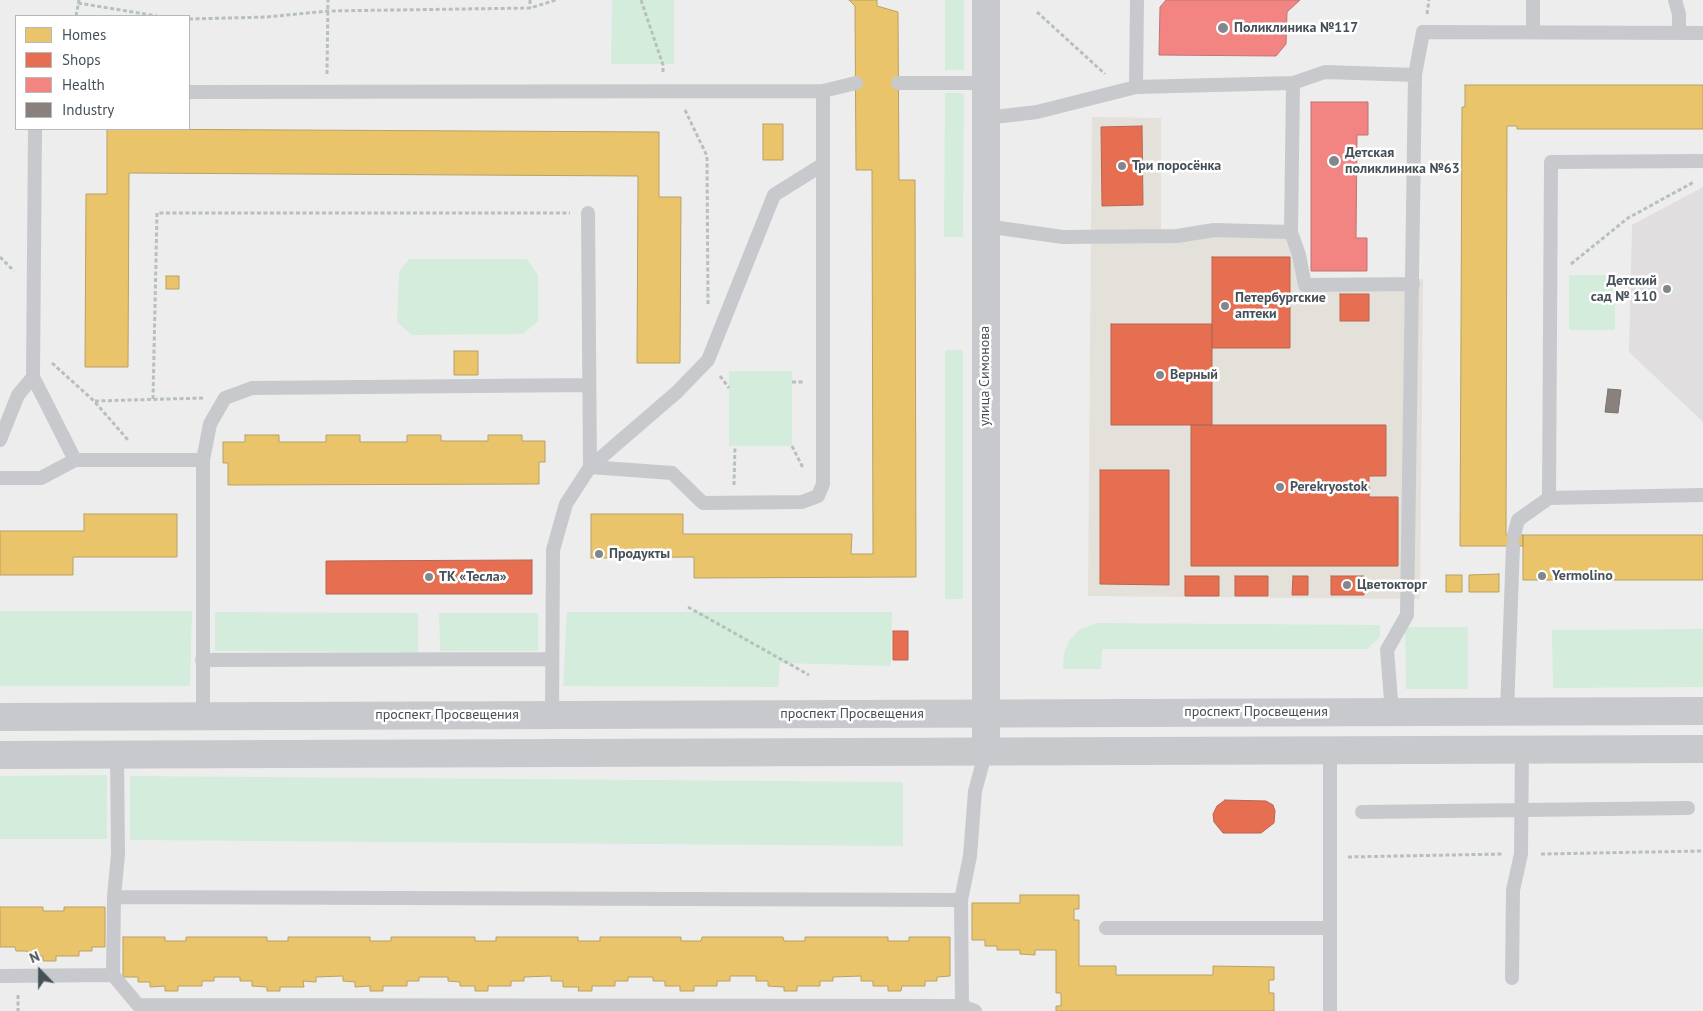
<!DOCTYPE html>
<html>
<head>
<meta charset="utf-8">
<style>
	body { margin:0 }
	#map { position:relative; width:1703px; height:1011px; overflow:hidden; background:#eeeded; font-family:"PT Sans",sans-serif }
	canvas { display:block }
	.legend { position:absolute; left:15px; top:15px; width:175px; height:115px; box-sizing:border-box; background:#fff; border:1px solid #b5b9bc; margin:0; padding:6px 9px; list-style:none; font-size:15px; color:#465058 }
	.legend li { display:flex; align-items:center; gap:10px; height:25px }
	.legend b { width:25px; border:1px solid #b5b9bc }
	.north { position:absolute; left:15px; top:946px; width:50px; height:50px; -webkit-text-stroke:4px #fff; paint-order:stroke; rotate:338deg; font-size:14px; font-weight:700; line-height:20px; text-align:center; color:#465058 }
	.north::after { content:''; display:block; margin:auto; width:18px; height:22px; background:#465058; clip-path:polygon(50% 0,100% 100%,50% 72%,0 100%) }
</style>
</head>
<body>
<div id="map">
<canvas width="1703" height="1011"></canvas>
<ul class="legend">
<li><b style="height:14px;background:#e9c46a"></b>Homes</li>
<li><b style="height:14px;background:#e76f51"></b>Shops</li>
<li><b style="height:14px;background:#f28482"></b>Health</li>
<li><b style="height:14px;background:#8a817c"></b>Industry</li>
</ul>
<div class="north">N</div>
</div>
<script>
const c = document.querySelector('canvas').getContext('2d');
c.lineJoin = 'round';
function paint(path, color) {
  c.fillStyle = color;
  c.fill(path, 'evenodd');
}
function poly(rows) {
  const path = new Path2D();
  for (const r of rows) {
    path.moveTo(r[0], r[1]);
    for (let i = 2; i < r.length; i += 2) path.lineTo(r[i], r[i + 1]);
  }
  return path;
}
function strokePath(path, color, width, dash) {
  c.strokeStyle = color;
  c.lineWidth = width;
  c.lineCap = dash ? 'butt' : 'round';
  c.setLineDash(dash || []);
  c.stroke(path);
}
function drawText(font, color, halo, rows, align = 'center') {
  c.font = font + ' "PT Sans",sans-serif';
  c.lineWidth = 5;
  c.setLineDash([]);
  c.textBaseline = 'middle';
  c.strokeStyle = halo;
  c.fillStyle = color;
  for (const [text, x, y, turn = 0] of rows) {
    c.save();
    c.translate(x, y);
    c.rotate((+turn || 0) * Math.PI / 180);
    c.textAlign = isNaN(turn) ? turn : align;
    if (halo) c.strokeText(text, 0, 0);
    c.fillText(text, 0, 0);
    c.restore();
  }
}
paint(poly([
	[1092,117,1161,118,1161,236,1300,237,1300,279,1423,279,1420,599,1088,596]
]), '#e4e0da');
paint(poly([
	[1703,187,1703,422,1629,352,1632,225]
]), '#e0dedf');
paint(poly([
	[612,0,674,0,674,64,611,64],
	[945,0,964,0,964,70,945,70],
	[945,93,964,93,963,237,944,237],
	[409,259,527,259,538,275,538,321,523,334,412,335,397,322,399,272],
	[1569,275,1615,275,1615,330,1569,330],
	[945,350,963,350,963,599,945,599],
	[729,371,792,371,792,446,729,446],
	[0,611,192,611,190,686,0,686],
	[215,612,418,613,418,652,215,651],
	[567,612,892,612,891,666,780,663,778,687,563,686],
	[439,613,538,613,538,651,440,651],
	[1098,623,1380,625,1380,637,1367,649,1102,649,1101,669,1063,669,1064,653,1069,641,1080,629],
	[1405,627,1468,627,1468,689,1406,689],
	[1703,629,1703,687,1553,688,1552,630],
	[107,775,107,839,0,839,0,776],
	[130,776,903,782,903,846,130,840]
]), '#d3ecdb');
const homes = poly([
	[849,0,877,0,877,6,898,12,899,180,915,180,916,577,694,578,694,557,591,558,591,514,683,514,683,534,852,534,851,554,873,554,872,170,856,170,855,6,849,0],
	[1465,85,1703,85,1703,129,1517,129,1517,126,1507,126,1506,535,1523,535,1523,546,1460,546,1462,107,1465,107,1465,85],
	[763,124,783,124,783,160,763,160,763,124],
	[107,129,659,132,659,197,681,197,680,363,637,363,638,176,129,173,128,367,85,367,86,194,107,194,107,129],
	[166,276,179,276,179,289,166,289,166,276],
	[454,351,478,351,478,375,454,375,454,351],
	[245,435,279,435,279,442,326,442,326,435,360,435,360,442,407,442,407,435,441,435,441,441,488,441,488,435,522,435,522,441,545,441,545,462,539,462,539,484,228,485,228,463,223,463,223,442,245,442,245,435],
	[84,514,177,514,177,557,73,557,73,575,0,575,0,531,84,531,84,514],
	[1523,535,1703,535,1703,580,1523,580,1523,535],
	[1499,574,1499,592,1469,592,1469,575,1499,574],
	[1446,575,1462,575,1462,592,1446,592,1446,575],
	[1020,895,1079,895,1079,909,1074,909,1074,920,1079,920,1079,966,1116,966,1116,975,1213,975,1213,966,1274,967,1274,980,1269,980,1269,993,1274,993,1274,1011,1056,1011,1056,1006,1061,1006,1061,993,1056,993,1056,950,1035,950,1035,955,1020,954,1020,950,997,950,997,946,985,946,985,940,972,940,972,903,1020,903,1020,895],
	[0,907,43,907,43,911,64,911,64,907,105,907,105,947,92,947,92,951,79,951,79,956,56,956,56,961,43,961,43,956,28,956,27,951,16,951,15,947,0,947,0,907],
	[123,937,165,937,165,941,186,941,186,937,267,937,267,941,288,941,288,937,370,937,370,941,391,941,391,937,475,937,475,941,496,941,496,937,578,937,578,941,600,941,600,937,681,937,681,941,701,941,702,937,783,937,784,941,805,941,805,937,888,937,888,941,909,941,909,937,950,937,950,976,937,977,937,981,925,981,925,986,902,986,901,991,888,991,888,986,873,986,873,981,861,981,861,976,833,977,833,981,820,981,820,986,797,986,797,991,784,991,784,987,768,986,768,981,756,981,756,976,730,976,730,981,717,981,717,986,694,986,694,991,680,991,680,986,665,986,665,981,653,981,653,977,628,977,628,981,615,981,615,986,592,986,592,991,578,991,579,987,563,987,563,981,551,981,551,976,524,977,524,981,511,981,511,986,488,986,488,991,475,991,475,986,460,986,460,982,448,981,448,977,419,977,419,981,407,981,407,986,383,986,383,991,370,991,370,986,355,987,355,982,343,981,343,976,316,977,316,982,303,981,304,987,280,987,280,991,267,991,267,987,252,986,252,981,240,981,240,977,214,977,214,981,202,981,202,986,178,986,178,991,165,991,165,986,150,987,150,982,138,982,138,977,123,977,123,937]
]);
paint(homes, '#e9c46a');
strokePath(homes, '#b8a165', 1);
const shops = poly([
	[1142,126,1143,205,1102,206,1101,127,1142,126],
	[1212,257,1290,257,1290,348,1212,348,1212,257],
	[1340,294,1369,294,1369,321,1340,321,1340,294],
	[1111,324,1212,324,1212,425,1111,425,1111,324],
	[1191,425,1386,425,1386,476,1369,476,1369,497,1398,497,1398,566,1191,566,1191,425],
	[1100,470,1169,470,1169,585,1100,584,1100,470],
	[532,560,532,594,326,594,326,561,532,560],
	[1185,576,1219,576,1219,596,1185,596,1185,576],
	[1235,576,1268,576,1268,596,1235,596,1235,576],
	[1293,576,1308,576,1308,595,1292,595,1293,576],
	[1331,576,1364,576,1364,595,1331,595,1331,576],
	[893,631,908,631,908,660,893,660,893,631],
	[1225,800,1266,801,1273,805,1275,811,1274,823,1261,833,1223,833,1214,822,1213,814,1217,806,1225,800]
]);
paint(shops, '#e76f51');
strokePath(shops, '#b76653', 1);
const health = poly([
	[1166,0,1300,0,1287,12,1286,44,1276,56,1159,55,1160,7,1166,0],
	[1311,102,1368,102,1368,135,1357,135,1356,238,1367,238,1367,271,1311,271,1311,102]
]);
paint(health, '#f28482');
strokePath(health, '#be7475', 1);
const industry = poly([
	[1608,389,1621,390,1618,413,1605,412,1608,389]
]);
paint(industry, '#8a817c');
strokePath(industry, '#767271', 1);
strokePath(poly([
	[530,0,530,8],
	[641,0,663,65,663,73],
	[78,3,157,16],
	[1037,12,1105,74],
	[1427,14,1429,0],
	[76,16,79,0],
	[189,19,267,17,328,11,530,8,556,0],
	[327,74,328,0],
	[685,110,707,156,708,304],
	[0,257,14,271],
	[1571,264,1628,218,1694,182],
	[52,363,94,401,128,440],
	[720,376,729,388],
	[792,382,804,382],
	[153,399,157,213,570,213],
	[95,401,204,398],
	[792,446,803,468],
	[734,485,735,446],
	[688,607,809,675],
	[1541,854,1703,851],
	[1348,857,1502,854],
	[18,995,18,1011]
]), '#b6c1bd', 3, [4, 2.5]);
strokePath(poly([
	[1533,0,1533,32],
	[1675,0,1679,14,1679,32],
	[898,83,986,83],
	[1293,83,1291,232,1299,255,1305,285,1413,284],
	[1136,87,1137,0],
	[823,91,856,83],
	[189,92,823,91,823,484,818,496,802,502,703,503,672,473,590,467,566,504,553,550,552,715],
	[986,118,1037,112,1136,87,1293,83,1325,72,1415,75,1423,32,1703,33],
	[35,129,33,377,75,460],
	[588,213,590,467],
	[985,226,1063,237,1177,236,1214,230,1291,232],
	[0,440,18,395,33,377],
	[203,460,210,424,225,398,252,388,589,385],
	[590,467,677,392,708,360,774,195,822,165],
	[0,478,41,478,75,460,203,460,203,716],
	[1549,498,1551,162,1703,161],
	[1514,535,1518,520,1549,498,1703,495],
	[202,660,552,659],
	[1392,712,1387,650,1407,615,1415,75],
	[1507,712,1513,546],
	[1330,751,1330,1011],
	[117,755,118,854,114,897,113,975,138,1005,962,1006,975,1011],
	[1362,812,1688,808],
	[114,897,961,900],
	[1106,928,1330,928],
	[0,976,113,975],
	[1512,978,1513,890,1521,854,1522,749],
	[962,1006,961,900,970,856,975,791,986,751]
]), '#c7c9cc', 14);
strokePath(poly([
	[986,0,986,751]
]), '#c7c9cc', 28);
strokePath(poly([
	[0,717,1703,711],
	[0,755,1703,749]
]), '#c7c9cc', 28);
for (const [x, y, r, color] of [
	[1223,28,6,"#81878c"],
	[1334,161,6,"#81878c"],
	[1122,166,5,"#81878c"],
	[1667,289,5,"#81878c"],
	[1225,306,5,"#81878c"],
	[1160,375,5,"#81878c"],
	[1280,487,5,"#81878c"],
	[599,554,5,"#81878c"],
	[1542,576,5,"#81878c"],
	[429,577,5,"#81878c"],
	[1347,585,5,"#81878c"]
]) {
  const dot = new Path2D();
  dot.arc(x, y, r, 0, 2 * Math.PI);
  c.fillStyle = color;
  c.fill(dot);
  strokePath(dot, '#fff', 2);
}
drawText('bold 14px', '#465058', '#fff', [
	["Поликлиника №117",1234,28],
	["Детская",1345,153],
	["поликлиника №63",1345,169],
	["Три поросёнка",1132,166],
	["Детский",1657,281,"right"],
	["сад № 110",1657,297,"right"],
	["Петербургские",1235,298],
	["аптеки",1235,314],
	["Верный",1170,375],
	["Perekryostok",1290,487],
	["Продукты",609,554],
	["Yermolino",1552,576],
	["ТК «Тесла»",439,577],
	["Цветокторг",1357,585]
], 'left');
drawText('14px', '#465058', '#fff', [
	["улица Симонова",985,376,-90],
	["проспект Просвещения",1256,712],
	["проспект Просвещения",852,714],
	["проспект Просвещения",447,715]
]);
</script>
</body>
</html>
